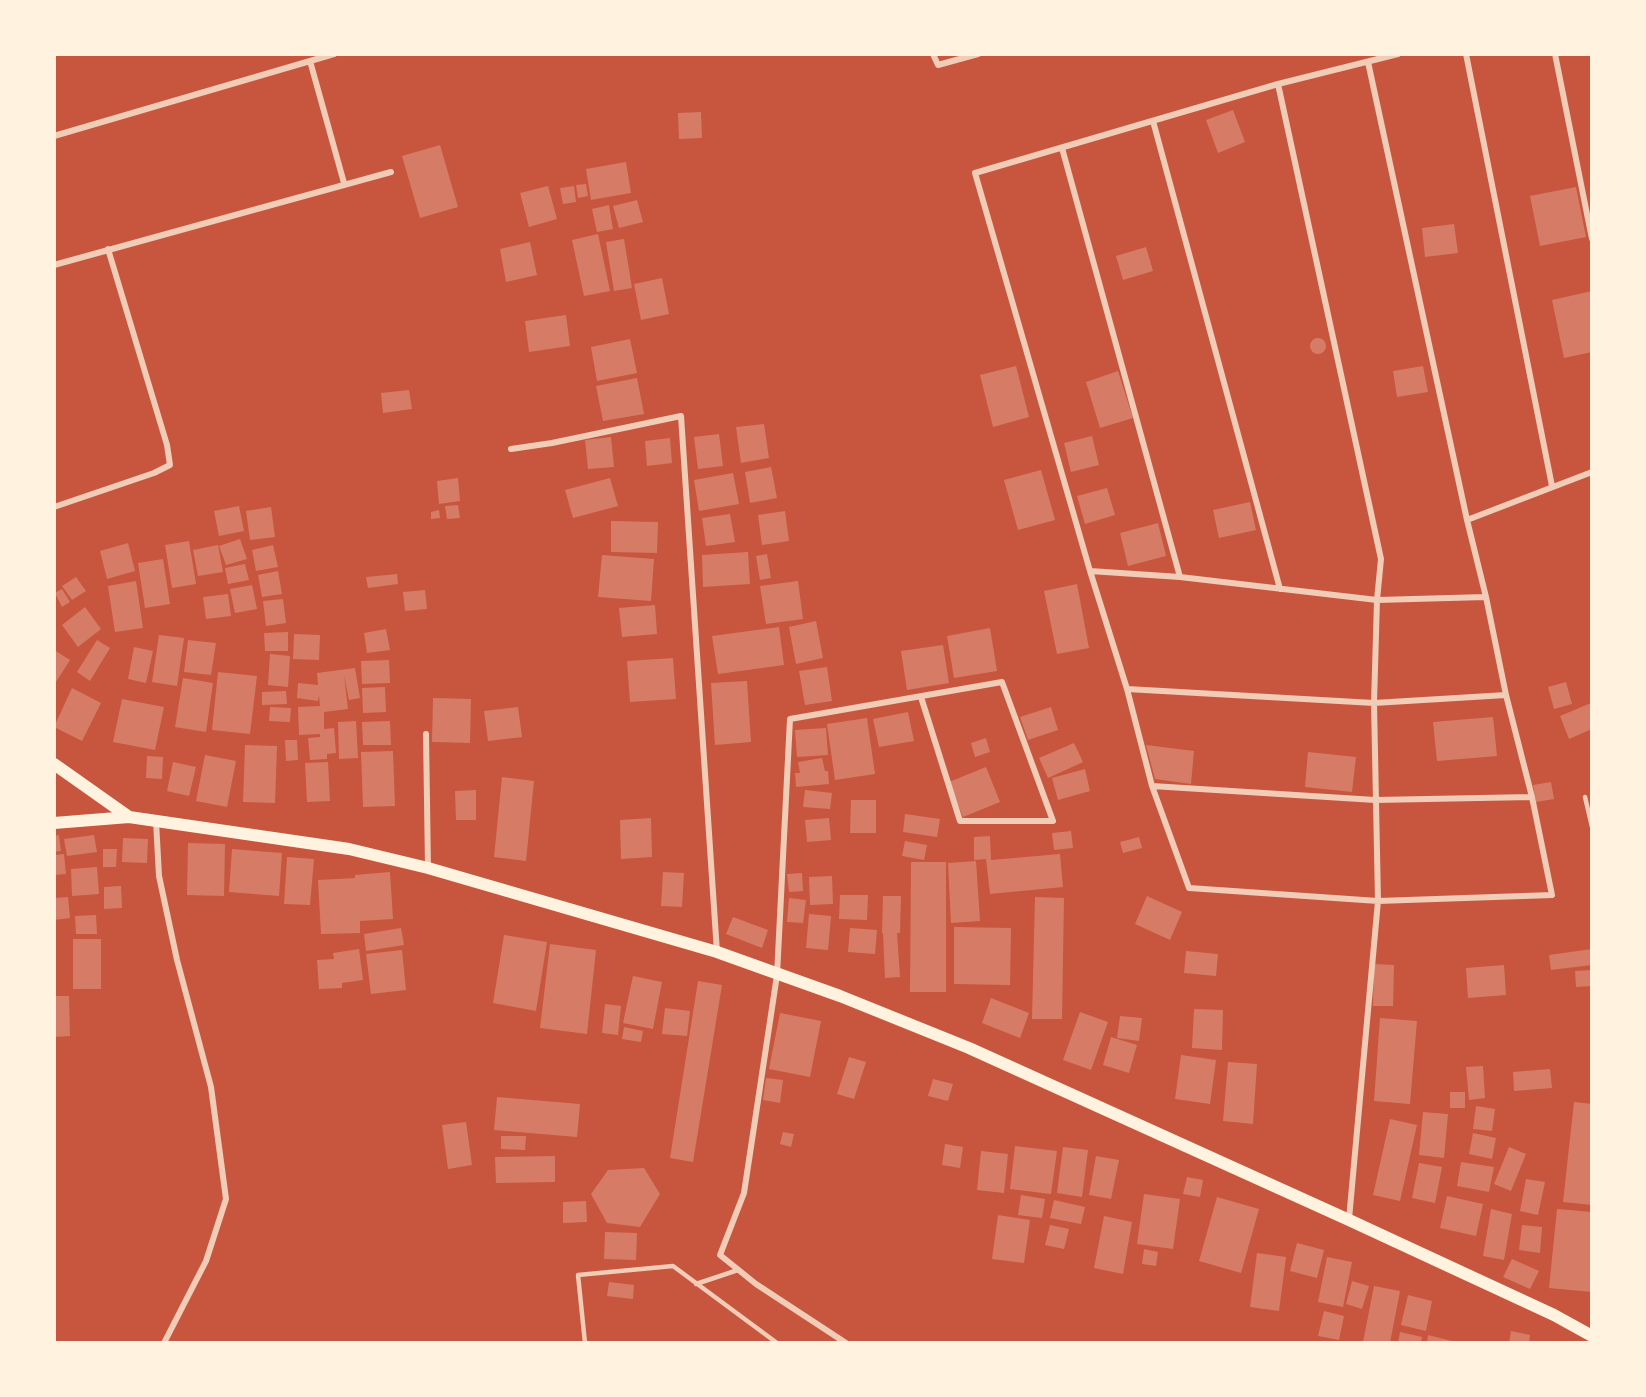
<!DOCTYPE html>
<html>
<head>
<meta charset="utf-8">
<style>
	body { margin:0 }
	#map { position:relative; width:1646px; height:1397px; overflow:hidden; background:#c8553d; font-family:"Fira Sans",sans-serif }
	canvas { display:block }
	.frame { position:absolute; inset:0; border:56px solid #fff3e0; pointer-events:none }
</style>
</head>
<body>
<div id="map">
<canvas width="1646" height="1397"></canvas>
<div class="frame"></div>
</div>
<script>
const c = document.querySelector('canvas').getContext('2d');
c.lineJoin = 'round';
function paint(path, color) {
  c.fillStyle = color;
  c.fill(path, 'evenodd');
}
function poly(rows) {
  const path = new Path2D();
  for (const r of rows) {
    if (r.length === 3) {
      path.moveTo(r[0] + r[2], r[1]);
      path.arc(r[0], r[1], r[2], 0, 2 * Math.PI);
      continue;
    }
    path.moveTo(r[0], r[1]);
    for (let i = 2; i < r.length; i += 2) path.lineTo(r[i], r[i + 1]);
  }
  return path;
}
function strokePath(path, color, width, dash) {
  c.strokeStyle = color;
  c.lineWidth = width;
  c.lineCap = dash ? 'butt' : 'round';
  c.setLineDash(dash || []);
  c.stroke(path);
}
paint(poly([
	[1233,110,1245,142,1218,153,1206,120],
	[701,112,702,138,679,139,678,113],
	[440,145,458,207,420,218,402,156],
	[626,162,631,193,591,200,586,169],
	[586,184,588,196,578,198,576,185],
	[548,186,557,219,529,227,520,193],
	[574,186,576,202,563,204,560,188],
	[1576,187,1586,237,1540,246,1530,196],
	[637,200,643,222,619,228,613,206],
	[609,205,613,229,597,232,592,209],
	[1454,224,1458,253,1425,257,1422,228],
	[598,234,610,291,584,296,572,240],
	[624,239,632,288,614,291,606,242],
	[530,242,537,275,506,282,500,249],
	[1146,247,1153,271,1123,280,1116,256],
	[662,278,669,314,641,320,634,284],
	[1592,291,1592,352,1564,358,1552,300],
	[566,315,570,346,529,352,525,321],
	[1318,346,8],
	[630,339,637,373,597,381,591,347],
	[1016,366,1029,417,993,427,980,375],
	[1423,366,1428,392,1397,397,1393,371],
	[1118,371,1133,418,1100,428,1086,382],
	[637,378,644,414,603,421,596,386],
	[409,390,412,409,383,413,381,393],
	[764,424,769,458,741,463,736,427],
	[719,434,723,466,698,469,694,437],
	[1092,436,1099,465,1071,472,1064,443],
	[611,437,614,467,588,469,585,440],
	[670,438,672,463,647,466,645,441],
	[771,467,777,498,750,503,745,472],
	[1041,470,1055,520,1018,530,1004,480],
	[733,473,739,504,699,511,694,480],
	[458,478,460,501,439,504,437,481],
	[610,478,618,506,573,518,565,490],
	[1107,488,1115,515,1085,524,1077,496],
	[1250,502,1256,530,1219,538,1213,510],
	[458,505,460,518,447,519,445,506],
	[239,506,244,531,219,536,214,511],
	[271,507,275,537,250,540,246,511],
	[439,510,440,518,431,519,431,512],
	[785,511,789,541,762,545,758,515],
	[730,514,735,542,706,546,702,518],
	[611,521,658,522,657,553,611,552],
	[1158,523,1166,556,1128,566,1120,533],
	[240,539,247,559,226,565,219,546],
	[189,541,196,584,172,588,165,545],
	[128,543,135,571,107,579,100,551],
	[218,545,223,572,198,576,193,550],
	[273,545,278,567,256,571,252,550],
	[748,552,750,584,703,587,702,555],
	[767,554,771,578,760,580,756,556],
	[602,555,654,559,651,601,598,597],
	[163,559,170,604,145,608,138,563],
	[245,564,249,580,228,584,225,568],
	[278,571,282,594,262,597,258,575],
	[397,574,398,584,368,588,366,577],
	[76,577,86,591,72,600,62,586],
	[136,581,143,628,115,632,108,586],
	[798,581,803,619,766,624,760,586],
	[1077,584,1089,648,1057,654,1044,591],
	[252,585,257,609,235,613,230,589],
	[62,589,70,602,62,607,55,593],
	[425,590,427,609,405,611,403,592],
	[228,594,231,616,206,619,203,597],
	[283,599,286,623,266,626,263,601],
	[655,605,657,634,622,637,619,608],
	[85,607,101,629,78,647,62,625],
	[816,621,823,658,796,664,789,627],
	[779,627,784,665,718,674,712,636],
	[990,628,997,671,954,678,947,636],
	[386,629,390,650,367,653,364,633],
	[288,632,288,651,265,651,264,633],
	[294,634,320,635,319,660,293,659],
	[159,635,184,638,177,686,152,682],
	[97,640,110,648,90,681,77,672],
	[188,640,216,643,211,675,184,672],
	[943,645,949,683,907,690,901,651],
	[134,647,153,651,146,683,128,679],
	[54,650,70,660,54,685],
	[270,654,290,656,288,687,268,685],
	[673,658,676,699,630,702,627,661],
	[389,660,390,683,362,684,361,661],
	[827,667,832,701,805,705,799,671],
	[355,668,360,698,349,700,344,675,348,709,324,712,324,729,334,728,336,753,327,754,327,759,310,760,308,738,320,737,320,734,299,735,298,707,320,706,319,695,318,701,297,698,298,683,318,685,317,673],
	[218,672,257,676,250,734,212,730],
	[183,678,213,683,206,732,175,727],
	[747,681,751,742,715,745,711,683],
	[1566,682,1572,704,1554,709,1548,687],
	[385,687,386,712,363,713,362,688],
	[72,688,101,703,82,741,54,727],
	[286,691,287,704,262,705,262,692],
	[433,698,471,699,470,743,432,742],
	[122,699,164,707,155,750,113,742],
	[1591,703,1592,729,1569,739,1560,716],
	[270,707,291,708,290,722,269,721],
	[518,707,522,737,488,741,484,711],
	[1051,707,1058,730,1028,740,1020,717],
	[908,712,914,741,879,747,873,719],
	[1493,717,1497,756,1437,761,1433,722],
	[867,718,875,774,835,780,827,724],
	[356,721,358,758,339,759,338,722],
	[390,721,391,745,363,745,362,722],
	[826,728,828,755,797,757,795,730],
	[986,738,990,752,975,757,971,743],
	[285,740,297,740,298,760,286,761],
	[1074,743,1083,762,1048,778,1039,758],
	[245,745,277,746,275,803,243,802],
	[1146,745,1194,751,1191,784,1155,779],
	[393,751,395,806,363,807,361,752],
	[1308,752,1356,757,1352,792,1305,787],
	[205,755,236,761,227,807,196,801],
	[147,756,163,757,162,779,146,778],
	[822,758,825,771,828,771,829,784,796,787,795,773,800,773,798,762],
	[173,762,196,767,189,796,167,791],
	[328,762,330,801,307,802,305,763],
	[986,767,1000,802,963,817,949,782],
	[1085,769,1090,791,1058,800,1052,778],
	[502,777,534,781,526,861,494,857],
	[1551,782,1554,799,1536,802,1533,785],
	[476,790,476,820,456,820,455,791],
	[805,790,832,793,830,809,803,807],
	[851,800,876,800,876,833,850,833],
	[905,814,940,819,937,837,903,832],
	[651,818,652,857,621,859,620,820],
	[829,818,831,840,807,842,805,820],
	[1071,831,1073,848,1054,850,1052,833],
	[59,835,61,851,54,852,54,836],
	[94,835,97,852,67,856,64,839],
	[990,836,991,860,1060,854,1063,887,990,894,986,859,974,860,974,837],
	[1139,837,1142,848,1123,853,1120,842],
	[123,838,148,839,147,863,122,862],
	[905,841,927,845,924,860,902,856],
	[188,843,225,844,224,896,187,895],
	[103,849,117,849,116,867,103,867],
	[232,849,282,853,279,896,229,892],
	[64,854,66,874,54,875,54,855],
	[287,857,314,859,310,905,284,904],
	[976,861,980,921,951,923,948,863],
	[911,862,946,862,946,992,910,992],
	[97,867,99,894,72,896,71,869],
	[390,872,393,919,360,921,360,933,321,934,318,880,355,878,355,875],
	[663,872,684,873,682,907,661,906],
	[802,873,803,891,789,892,787,874],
	[832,876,833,904,810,905,809,877],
	[121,886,122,908,104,909,104,887],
	[840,895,868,895,867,920,839,919],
	[883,896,901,896,900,933,897,933,900,977,885,978,883,933,882,933],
	[1147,896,1182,912,1170,940,1135,924],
	[68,897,70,918,54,920,54,898],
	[1035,897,1064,898,1062,1019,1032,1019],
	[789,898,806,900,803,923,787,922],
	[809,914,831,916,828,950,806,948],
	[96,915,97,934,76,934,75,916],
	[733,917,768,930,762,948,726,934],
	[954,927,1011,928,1010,985,954,984],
	[401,928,404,945,366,951,364,934],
	[850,928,877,930,875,954,848,952],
	[504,935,547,942,536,1011,493,1003],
	[73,939,101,939,101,989,73,989],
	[550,944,596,950,587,1034,540,1028],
	[359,949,363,980,342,983,342,988,319,989,317,960,334,959,333,953],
	[1592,949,1592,965,1551,970,1549,955],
	[402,950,406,990,371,994,366,954],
	[1186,951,1218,954,1216,976,1184,973],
	[1374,964,1394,965,1393,1006,1373,1006],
	[1504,965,1506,995,1468,998,1466,968],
	[1592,970,1592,986,1576,987,1575,971],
	[633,976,662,982,653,1029,623,1023],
	[698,981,722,985,693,1162,670,1158],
	[54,996,69,996,70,1036,54,1037],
	[991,998,1029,1013,1020,1038,982,1023],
	[605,1004,621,1006,618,1035,602,1033],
	[665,1008,690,1011,687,1036,662,1034],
	[1194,1009,1223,1010,1222,1050,1192,1048],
	[1080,1012,1108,1022,1091,1070,1063,1060],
	[780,1013,821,1021,810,1077,769,1069],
	[1120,1016,1142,1018,1139,1041,1117,1038],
	[1380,1018,1417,1021,1410,1104,1374,1101],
	[624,1027,643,1031,641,1042,622,1039],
	[1111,1037,1137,1045,1129,1073,1103,1065],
	[1181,1055,1216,1060,1210,1104,1175,1099],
	[849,1057,866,1062,854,1099,837,1094],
	[1228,1062,1257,1064,1253,1124,1223,1121],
	[1483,1066,1485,1098,1469,1100,1466,1067],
	[1550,1069,1552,1088,1514,1091,1513,1072],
	[766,1078,783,1080,780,1103,763,1100],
	[933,1079,953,1084,948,1101,928,1096],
	[1450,1092,1465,1092,1465,1108,1450,1108],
	[497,1097,580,1104,577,1137,494,1130],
	[1574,1102,1592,1104,1592,1205,1563,1202],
	[1476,1106,1495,1109,1492,1131,1473,1129],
	[1423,1112,1448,1114,1444,1158,1419,1155],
	[1390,1119,1417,1125,1400,1201,1373,1195],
	[466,1122,472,1165,448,1169,442,1125],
	[783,1132,794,1134,791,1147,780,1144],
	[1473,1133,1496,1138,1492,1159,1469,1154],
	[501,1136,526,1136,525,1150,501,1149],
	[945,1144,963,1147,960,1168,942,1165],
	[1015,1146,1057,1151,1051,1194,1010,1189],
	[1063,1147,1088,1150,1082,1197,1057,1193],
	[1509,1147,1526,1154,1511,1191,1494,1184],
	[981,1151,1008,1154,1004,1193,977,1190],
	[555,1156,555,1182,496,1183,495,1157],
	[1096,1156,1119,1160,1111,1199,1089,1195],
	[1461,1162,1494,1167,1489,1192,1457,1186],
	[1419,1163,1442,1167,1435,1203,1412,1198],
	[644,1168,660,1194,640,1227,607,1223,591,1194,608,1170],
	[1187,1177,1203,1180,1200,1197,1183,1194],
	[1526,1179,1545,1182,1538,1215,1520,1211],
	[1144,1194,1180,1199,1173,1249,1137,1244],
	[1021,1195,1045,1199,1042,1218,1018,1215],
	[1447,1196,1483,1204,1476,1236,1440,1228],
	[1217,1197,1259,1209,1241,1273,1199,1261],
	[1054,1200,1085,1207,1081,1224,1050,1218],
	[586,1201,587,1222,563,1223,563,1202],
	[1491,1209,1512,1214,1504,1260,1483,1256],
	[1557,1209,1592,1212,1592,1292,1549,1288],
	[998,1215,1030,1220,1024,1263,992,1259],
	[1104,1216,1132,1222,1123,1274,1094,1268],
	[1050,1225,1069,1229,1064,1249,1045,1245],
	[1522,1225,1542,1227,1540,1253,1519,1250],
	[605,1232,637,1233,636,1260,604,1259],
	[1297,1243,1324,1250,1317,1278,1290,1271],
	[1144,1249,1158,1252,1156,1266,1142,1264],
	[1257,1253,1286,1257,1279,1311,1250,1307],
	[1327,1257,1352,1262,1343,1307,1318,1302],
	[1512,1259,1539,1271,1530,1289,1503,1277],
	[1352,1281,1369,1286,1362,1309,1346,1304],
	[609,1282,634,1285,633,1299,607,1296],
	[1374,1286,1400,1291,1390,1343,1363,1342],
	[1408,1295,1432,1301,1426,1331,1401,1325],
	[1324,1311,1344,1316,1339,1340,1318,1336],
	[1511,1331,1530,1335,1529,1343,1509,1343],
	[1400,1332,1422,1337,1421,1343,1398,1343],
	[1428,1335,1452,1341,1452,1343,1427,1343]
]), '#d67c66');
strokePath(poly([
	[1585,797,1592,827],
	[696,1284,738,1270],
	[585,1343,578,1275,673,1266,777,1343]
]), '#f1ccb7', 4.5);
strokePath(poly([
	[933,54,938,65,978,54],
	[1466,54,1552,486],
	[1555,54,1592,239],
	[310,61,344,183],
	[1368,62,1467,520,1486,597,1506,695,1532,797,1552,895,1378,901,1189,888,1152,786,1127,689,1090,571,975,173,1278,84,1398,54],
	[1278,84,1381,559,1377,600,1374,703,1378,901,1349,1219],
	[1153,121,1280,589],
	[54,136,334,54],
	[1062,148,1180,577],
	[54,265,391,172],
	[511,449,552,443,681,416,717,952],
	[54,507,154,473,170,465,167,445,108,249],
	[1467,520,1592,472],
	[1090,571,1180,577,1377,600,1486,597],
	[1127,689,1374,703,1506,695],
	[426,734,428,868],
	[1152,786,1375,800,1532,797],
	[156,821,159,876,177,960,211,1087,226,1199,206,1261,164,1343],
	[846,1343,756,1284,720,1255,744,1193,777,975,790,719,1002,682,1053,821,960,821,921,697]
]), '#f1ccb7', 6);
strokePath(poly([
	[54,764,129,817,349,849,428,868,717,952,840,996,969,1048,1349,1220,1554,1315,1592,1336],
	[54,823,129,817]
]), '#fff3e0', 12);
</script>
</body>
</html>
